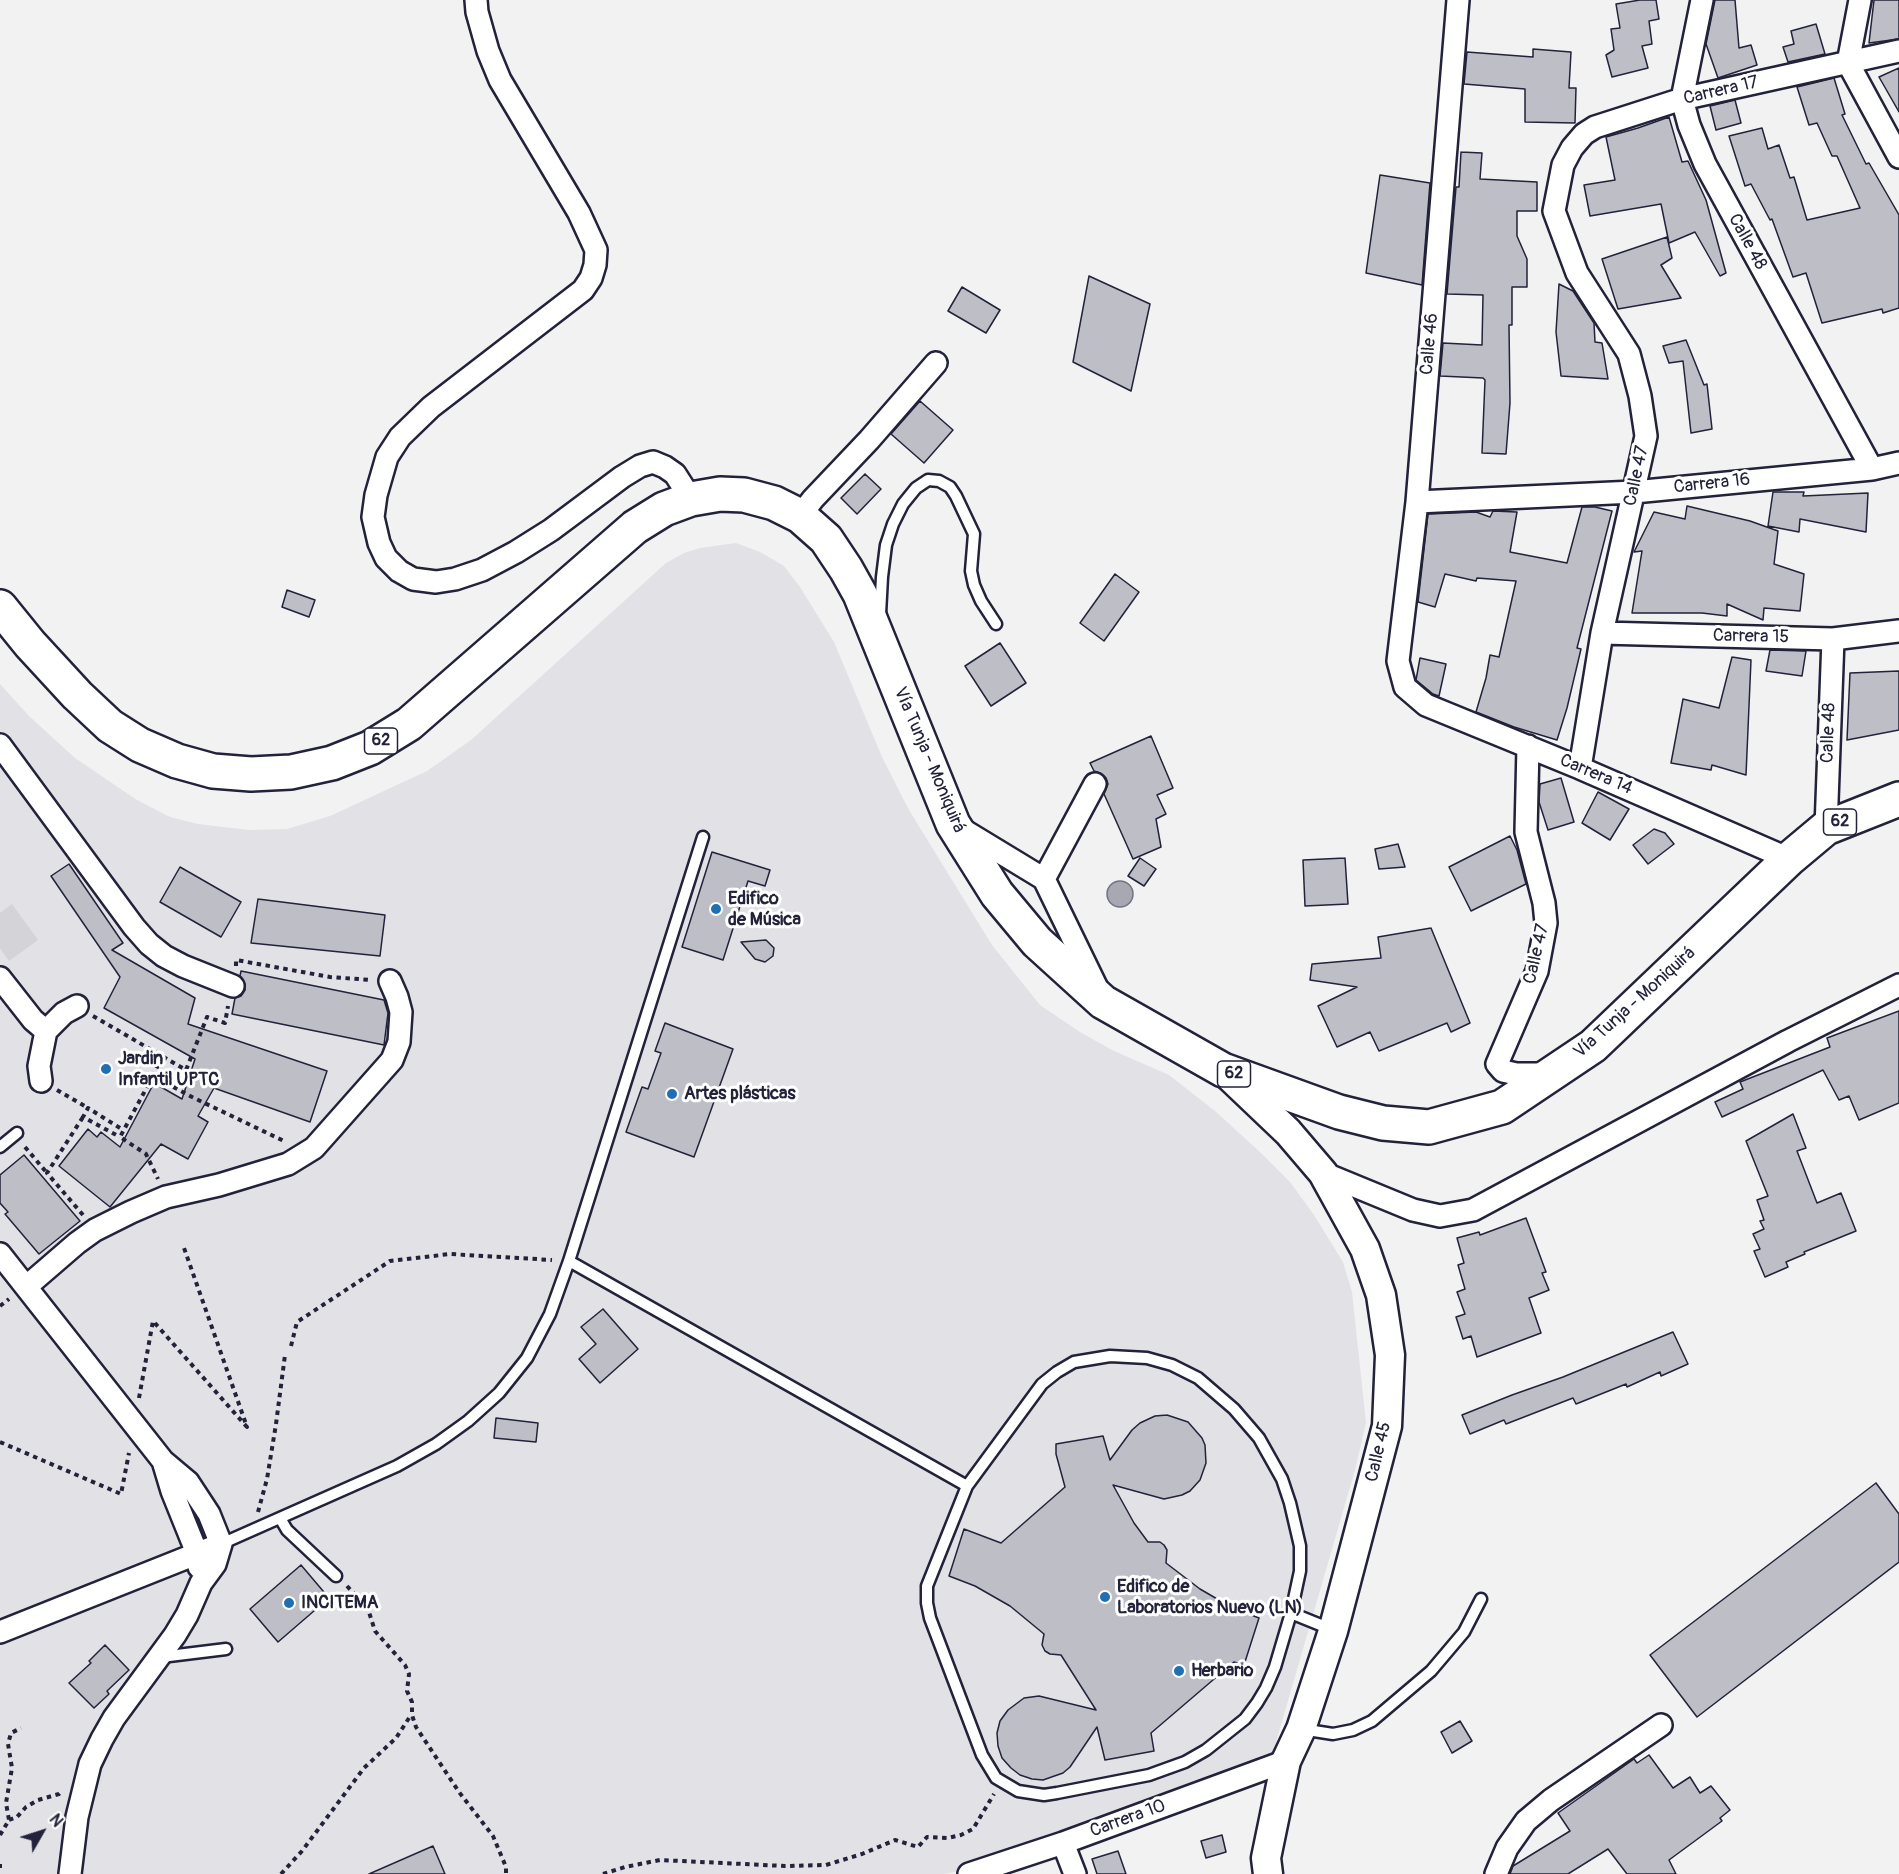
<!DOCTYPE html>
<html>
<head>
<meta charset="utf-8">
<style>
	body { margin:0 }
	#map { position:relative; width:1899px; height:1874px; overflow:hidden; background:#f2f2f3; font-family:Pangolin,sans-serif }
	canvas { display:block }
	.north { position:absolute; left:12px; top:1802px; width:60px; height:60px; -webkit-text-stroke:4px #fff; paint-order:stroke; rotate:51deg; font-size:16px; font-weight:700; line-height:24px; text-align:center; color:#22223b }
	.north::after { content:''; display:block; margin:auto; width:21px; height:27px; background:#22223b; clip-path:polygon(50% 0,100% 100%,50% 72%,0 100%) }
</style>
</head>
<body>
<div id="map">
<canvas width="1899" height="1874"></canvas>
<div class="north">N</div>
</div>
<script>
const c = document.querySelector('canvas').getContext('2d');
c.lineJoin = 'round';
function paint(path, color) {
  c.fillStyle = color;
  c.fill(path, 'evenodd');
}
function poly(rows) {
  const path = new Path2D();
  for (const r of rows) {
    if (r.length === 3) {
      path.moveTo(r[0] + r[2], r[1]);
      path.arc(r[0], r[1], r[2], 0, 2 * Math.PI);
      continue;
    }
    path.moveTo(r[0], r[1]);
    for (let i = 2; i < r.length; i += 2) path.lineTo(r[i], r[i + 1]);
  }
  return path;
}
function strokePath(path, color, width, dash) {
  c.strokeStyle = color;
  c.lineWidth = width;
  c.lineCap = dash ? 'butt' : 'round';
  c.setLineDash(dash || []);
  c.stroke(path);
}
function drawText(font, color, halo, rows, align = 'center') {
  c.font = font + ' Pangolin,sans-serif';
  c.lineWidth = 6;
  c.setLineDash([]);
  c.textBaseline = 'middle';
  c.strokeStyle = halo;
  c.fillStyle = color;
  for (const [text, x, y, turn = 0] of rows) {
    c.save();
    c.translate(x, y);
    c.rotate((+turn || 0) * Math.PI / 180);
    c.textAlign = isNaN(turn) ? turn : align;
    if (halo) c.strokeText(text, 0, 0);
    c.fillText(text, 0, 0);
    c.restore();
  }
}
paint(poly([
	[736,543,760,552,784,566,800,587,834,642,882,757,909,810,992,945,1040,1005,1080,1032,1112,1050,1169,1075,1215,1111,1261,1153,1290,1182,1314,1215,1343,1262,1352,1292,1366,1423,1355,1470,1272,1756,972,1868,945,1874,0,1874,0,684,29,716,75,758,137,800,170,817,198,824,249,830,287,829,330,816,427,771,471,740,666,563,684,553,700,548]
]), '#e2e2e6');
paint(poly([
	[12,904,38,940,9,961,0,948,0,913]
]), '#d3d3d8');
const water = poly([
	[1120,894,13]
]);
paint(water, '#a8a8b2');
strokePath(water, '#727282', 1.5);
const building = poly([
	[1640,0,1656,0,1659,19,1649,21,1652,44,1642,46,1648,68,1612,77,1606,55,1614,50,1611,29,1620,28,1616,4,1640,0],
	[1715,0,1735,0,1739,48,1751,45,1757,65,1718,78,1706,44,1715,0],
	[1874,0,1899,0,1899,39,1869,43,1874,0],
	[1816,24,1825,54,1788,62,1783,47,1794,44,1791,31,1816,24],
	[1533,49,1571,52,1569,88,1576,88,1575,123,1525,122,1525,89,1464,84,1467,52,1533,57,1533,49],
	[1899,68,1899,112,1879,77,1899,68],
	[1834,78,1845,114,1842,115,1866,164,1869,163,1899,215,1899,308,1883,313,1882,309,1822,323,1806,273,1793,277,1772,219,1770,220,1751,184,1745,186,1729,136,1762,128,1768,149,1779,145,1790,178,1794,177,1807,220,1860,208,1837,156,1832,156,1817,123,1809,125,1797,87,1834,78],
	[1735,100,1741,123,1716,130,1710,106,1735,100],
	[1669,117,1682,162,1688,161,1706,200,1726,273,1720,276,1695,232,1669,243,1661,204,1590,216,1584,185,1615,180,1606,137,1638,128,1669,117],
	[1461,152,1482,153,1480,179,1537,182,1537,211,1517,211,1517,236,1527,259,1527,287,1512,287,1512,325,1509,325,1510,403,1506,454,1482,453,1485,380,1483,378,1440,376,1443,343,1482,345,1483,295,1447,294,1456,187,1459,187,1461,152],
	[1380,175,1430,183,1422,285,1366,273,1380,175],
	[1667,237,1672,258,1661,265,1681,298,1618,309,1602,259,1667,237],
	[1089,276,1150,304,1131,391,1073,362,1089,276],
	[1559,284,1573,291,1594,323,1595,342,1602,343,1608,379,1561,376,1556,332,1559,284],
	[962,287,1000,310,986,333,948,311,962,287],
	[1686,340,1704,385,1707,384,1712,429,1691,433,1683,361,1669,363,1663,346,1686,340],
	[920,401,953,430,924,463,891,434,920,401],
	[865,474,881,489,857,514,841,498,865,474],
	[1773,492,1804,492,1803,496,1868,493,1866,532,1800,519,1799,532,1768,526,1773,492],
	[1687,506,1750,521,1778,531,1774,564,1804,574,1800,611,1764,608,1763,620,1727,604,1727,616,1702,613,1632,613,1642,551,1634,552,1654,512,1685,519,1687,506],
	[1582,507,1595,507,1612,511,1577,648,1581,649,1567,708,1557,740,1514,727,1476,712,1486,678,1490,655,1499,657,1516,581,1477,578,1476,581,1445,574,1435,607,1418,602,1428,514,1476,512,1490,517,1493,511,1517,512,1510,552,1567,563,1582,507],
	[1115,574,1139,592,1104,641,1080,623,1115,574],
	[287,590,315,600,309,617,282,607,287,590],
	[1000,643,1026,683,991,706,965,666,1000,643],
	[1770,650,1806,651,1802,676,1766,671,1770,650],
	[1732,657,1751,660,1746,775,1712,765,1711,770,1671,763,1683,699,1719,708,1732,657],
	[1420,658,1446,664,1439,696,1433,694,1416,680,1420,658],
	[1899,671,1899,730,1847,740,1850,673,1899,671],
	[1151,736,1173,788,1157,795,1166,814,1156,819,1161,847,1133,859,1104,794,1108,784,1106,778,1100,773,1094,771,1090,763,1151,736],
	[1561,778,1574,822,1548,830,1539,802,1540,784,1561,778],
	[1598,792,1629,809,1610,840,1582,823,1598,792],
	[1654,829,1665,833,1674,844,1648,864,1633,845,1654,829],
	[1510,836,1517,850,1526,884,1471,911,1449,867,1510,836],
	[1398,844,1405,867,1379,869,1375,849,1398,844],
	[712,852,770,870,765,886,748,881,723,960,682,947,712,852],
	[1140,858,1156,869,1144,886,1128,876,1140,858],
	[1345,858,1348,904,1305,906,1303,860,1345,858],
	[69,864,123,943,112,950,195,998,188,1024,327,1071,310,1122,214,1088,198,1116,208,1122,188,1159,161,1144,110,1207,59,1166,88,1129,97,1137,101,1132,120,1147,154,1083,182,1099,195,1059,104,1008,120,977,51,876,69,864],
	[180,867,241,902,221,937,160,902,180,867],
	[258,899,385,915,380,956,251,943,258,899],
	[1431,928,1470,1023,1451,1032,1447,1023,1379,1051,1370,1032,1337,1047,1318,1006,1357,987,1310,980,1312,964,1381,958,1378,937,1431,928],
	[766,940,774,948,773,956,765,962,755,959,741,942,766,940],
	[241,971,384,1000,388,1013,384,1045,232,1014,235,998,241,996,245,990,245,984,240,976,241,971],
	[1899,1011,1899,1103,1859,1120,1849,1096,1839,1100,1823,1070,1722,1117,1715,1102,1743,1089,1740,1082,1830,1047,1827,1038,1899,1011],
	[665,1023,733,1049,694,1157,626,1132,642,1087,648,1089,661,1053,655,1051,665,1023],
	[1793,1114,1806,1148,1797,1151,1817,1203,1841,1193,1856,1231,1804,1252,1805,1254,1786,1262,1788,1267,1765,1277,1754,1251,1760,1249,1753,1234,1764,1229,1760,1221,1764,1220,1757,1200,1768,1196,1746,1141,1793,1114],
	[24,1155,80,1221,39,1254,5,1214,8,1212,0,1203,0,1175,24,1155],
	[1526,1218,1546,1272,1542,1273,1549,1290,1529,1298,1541,1333,1477,1357,1471,1336,1463,1339,1456,1317,1465,1314,1457,1292,1465,1289,1458,1265,1464,1263,1457,1238,1479,1232,1480,1235,1526,1218],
	[603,1309,638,1349,600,1383,579,1359,596,1344,581,1327,603,1309],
	[1673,1332,1688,1364,1661,1376,1660,1372,1627,1387,1626,1384,1576,1404,1573,1398,1506,1424,1504,1420,1470,1434,1462,1415,1512,1395,1563,1377,1673,1332],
	[1167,1415,1188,1422,1202,1438,1205,1445,1206,1463,1200,1480,1190,1491,1182,1495,1164,1499,1113,1485,1134,1523,1148,1542,1160,1542,1164,1545,1167,1550,1166,1563,1200,1589,1231,1607,1259,1618,1244,1665,1234,1662,1151,1733,1154,1751,1105,1760,1097,1727,1070,1767,1063,1773,1043,1780,1032,1779,1020,1775,1011,1768,1002,1758,998,1746,997,1733,1000,1721,1008,1710,1024,1698,1039,1696,1096,1710,1061,1655,1050,1654,1045,1651,1042,1645,1044,1634,1010,1606,975,1586,949,1576,964,1529,1001,1543,1065,1487,1056,1454,1056,1444,1103,1436,1110,1460,1132,1430,1140,1423,1155,1416,1167,1415],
	[496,1418,538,1423,536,1442,494,1438,496,1418],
	[1876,1483,1899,1514,1899,1562,1697,1717,1650,1655,1876,1483],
	[301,1565,329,1598,278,1642,250,1609,301,1565],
	[105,1645,129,1670,107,1691,109,1694,94,1708,69,1683,91,1663,89,1661,105,1645],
	[1460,1721,1472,1741,1452,1753,1441,1732,1460,1721],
	[1649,1755,1673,1788,1690,1777,1700,1793,1711,1786,1730,1810,1720,1818,1722,1821,1669,1860,1676,1874,1627,1874,1608,1849,1568,1874,1510,1874,1513,1866,1570,1831,1558,1813,1634,1759,1637,1763,1649,1755],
	[1222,1835,1226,1852,1206,1858,1201,1841,1222,1835],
	[433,1846,445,1874,369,1874,433,1846],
	[1118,1851,1126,1874,1097,1874,1092,1859,1118,1851]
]);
paint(building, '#bebec6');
strokePath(building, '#22223b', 1.5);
const lane = poly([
	[880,614,882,577,886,545,893,524,903,504,916,488,928,480,939,481,950,487,956,496,974,534,971,571,974,585,981,601,996,624],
	[0,1147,17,1133],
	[569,1261,967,1486],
	[1110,1356,1147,1358,1172,1365,1198,1378,1234,1409,1259,1438,1282,1479,1290,1503,1300,1546,1300,1571,1291,1613,1275,1667,1266,1688,1257,1703,1245,1719,1206,1750,1185,1762,1149,1775,1057,1793,1044,1795,1018,1791,996,1778,982,1755,930,1618,927,1603,927,1586,967,1486,1042,1384,1057,1372,1074,1362,1110,1356],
	[280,1518,287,1530,336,1576],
	[221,1544,397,1466,436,1444,468,1421,499,1393,527,1358,550,1314,569,1261,703,837],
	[1291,1613,1333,1630],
	[161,1657,226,1649],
	[1301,1729,1333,1734,1353,1730,1372,1721,1431,1671,1464,1632,1481,1599]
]);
const street = poly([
	[476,0,477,12,488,51,500,80,579,213,596,250,595,265,591,278,583,290,431,407,400,437,387,457,376,495,373,517,379,543,386,558,399,571,413,579,436,582,455,579,482,570,516,552,551,530,622,477,640,466,653,462,665,467,675,474,691,499],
	[1458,0,1417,502,1398,661,1405,687,1426,705,1580,768,1789,859],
	[1702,0,1682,99,1689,125,1705,164,1872,469],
	[1860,0,1848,63,1899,157],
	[1417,502,1634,492,1872,469,1899,463],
	[800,516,813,499,869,440,936,363],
	[1602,633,1833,639,1899,631],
	[0,745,134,927,149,944,164,956,183,966,233,986],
	[1528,746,1526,832,1544,903,1546,923,1537,971,1497,1064,1503,1071,1516,1074,1551,1074],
	[1580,768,1602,633,1646,436,1640,396,1629,354,1577,273,1554,211,1563,165,1572,148,1584,134,1595,127,1682,99,1899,51],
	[1095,784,1044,879,1097,988],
	[960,828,1044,879],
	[1826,828,1833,639],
	[0,978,33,1020,46,1031,64,1013,77,1006],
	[41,1081,39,1066,46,1031],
	[1323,1173,1413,1210,1440,1216,1473,1210,1788,1041,1899,985],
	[0,1254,163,1461,188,1482,209,1514,221,1544,215,1564,201,1583,187,1615,175,1635,114,1718,102,1739,90,1764,77,1817,70,1874],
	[26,1287,77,1243,95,1230,131,1212,166,1197,219,1185,288,1164,314,1148,392,1060,399,1042,401,1012,397,997,390,981],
	[163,1461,172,1491,197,1553,199,1567],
	[0,1632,221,1544],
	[1063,1843,1075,1874],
	[969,1874,1063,1843,1286,1761],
	[1496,1874,1507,1848,1526,1821,1551,1800,1661,1725]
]);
const secondary = poly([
	[1225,1072,1288,1132,1323,1173,1365,1249,1381,1295,1390,1355,1387,1426,1333,1631,1301,1729,1286,1761,1266,1858,1268,1874]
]);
const primary = poly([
	[0,607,30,644,77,695,110,726,140,745,177,761,213,771,251,774,291,772,332,763,370,748,409,724,635,527,664,509,691,499,720,494,744,495,774,503,800,516,826,539,846,569,860,594,953,824,997,894,1037,942,1103,1002,1223,1070,1339,1112,1383,1123,1429,1127,1502,1107,1593,1046,1789,859,1826,828,1899,799]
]);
strokePath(lane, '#22223b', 15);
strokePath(street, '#22223b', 26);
strokePath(secondary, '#22223b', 33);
strokePath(primary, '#22223b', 38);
strokePath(poly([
	[236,966,236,960,330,977,371,980],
	[93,1016,186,1070,207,1017,225,1023,228,1006],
	[162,1056,153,1076,192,1097,286,1142],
	[153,1076,120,1137,146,1154,158,1179],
	[57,1090,88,1108],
	[120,1128,88,1108,83,1117,120,1137],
	[25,1147,47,1173],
	[83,1215,47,1173,83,1117],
	[0,1306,9,1299],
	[291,1346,297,1322,390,1261,450,1254,552,1260],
	[139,1398,153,1321,247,1427,184,1248],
	[0,1442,121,1494,129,1453],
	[258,1512,267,1479,276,1424,285,1355],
	[347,1586,368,1609,375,1631,405,1665,409,1674,407,1691,412,1702,412,1715,416,1727,459,1792,493,1836,506,1867,506,1874],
	[9,1820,17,1817,26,1807,38,1800,59,1794,62,1791],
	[0,1835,9,1820,6,1803,12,1768,8,1744,11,1733,21,1728],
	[0,1864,0,1868],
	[281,1874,302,1851,364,1768,396,1738,411,1715],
	[603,1874,625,1867,660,1860,785,1866,826,1865,862,1854,895,1840,918,1847,927,1837,948,1838,961,1835,973,1829,994,1794]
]), '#22223b', 4, [4.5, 4.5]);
strokePath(lane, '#fff', 10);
strokePath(street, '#fff', 21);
strokePath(secondary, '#fff', 28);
strokePath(primary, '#fff', 33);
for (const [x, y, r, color] of [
	[716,909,6,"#1f6fb2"],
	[106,1069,6,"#1f6fb2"],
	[672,1094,6,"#1f6fb2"],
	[1105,1597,6,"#1f6fb2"],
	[289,1603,6,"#1f6fb2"],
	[1179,1671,6,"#1f6fb2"]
]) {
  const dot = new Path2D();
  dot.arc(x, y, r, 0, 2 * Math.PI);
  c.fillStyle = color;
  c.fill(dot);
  strokePath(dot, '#fff', 2);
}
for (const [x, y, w] of [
	[381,741,33],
	[1840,822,33],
	[1234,1074,33]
]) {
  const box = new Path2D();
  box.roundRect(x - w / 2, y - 13, w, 26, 4.5);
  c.fillStyle = '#fff';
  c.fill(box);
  strokePath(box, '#22223b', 1.5);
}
drawText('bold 16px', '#22223b', null, [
	["62",381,741],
	["62",1840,822],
	["62",1234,1074]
]);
drawText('18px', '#22223b', '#fff', [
	["Carrera 17",1721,91,-13],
	["Calle 48",1747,242,61],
	["Calle 46",1430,344,-85],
	["Calle 47",1637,476,-78],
	["Carrera 16",1712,484,-6],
	["Carrera 15",1751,637,1],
	["Calle 48",1829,733,-88],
	["Vía Tunja - Moniquirá",929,760,67],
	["Carrera 14",1596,775,23],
	["Calle 47",1537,954,-77],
	["Vía Tunja - Moniquirá",1635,1003,-42],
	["Calle 45",1379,1452,-77],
	["Carrera 10",1128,1819,-20]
]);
drawText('bold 18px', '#22223b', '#fff', [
	["Edifico",728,899],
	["de Música",728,920],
	["Jardin",118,1059],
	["Infantil UPTC",118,1080],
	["Artes plásticas",684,1094],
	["Edifico de",1117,1587],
	["Laboratorios Nuevo (LN)",1117,1608],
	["INCITEMA",301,1603],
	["Herbario",1191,1671]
], 'left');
</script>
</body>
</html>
